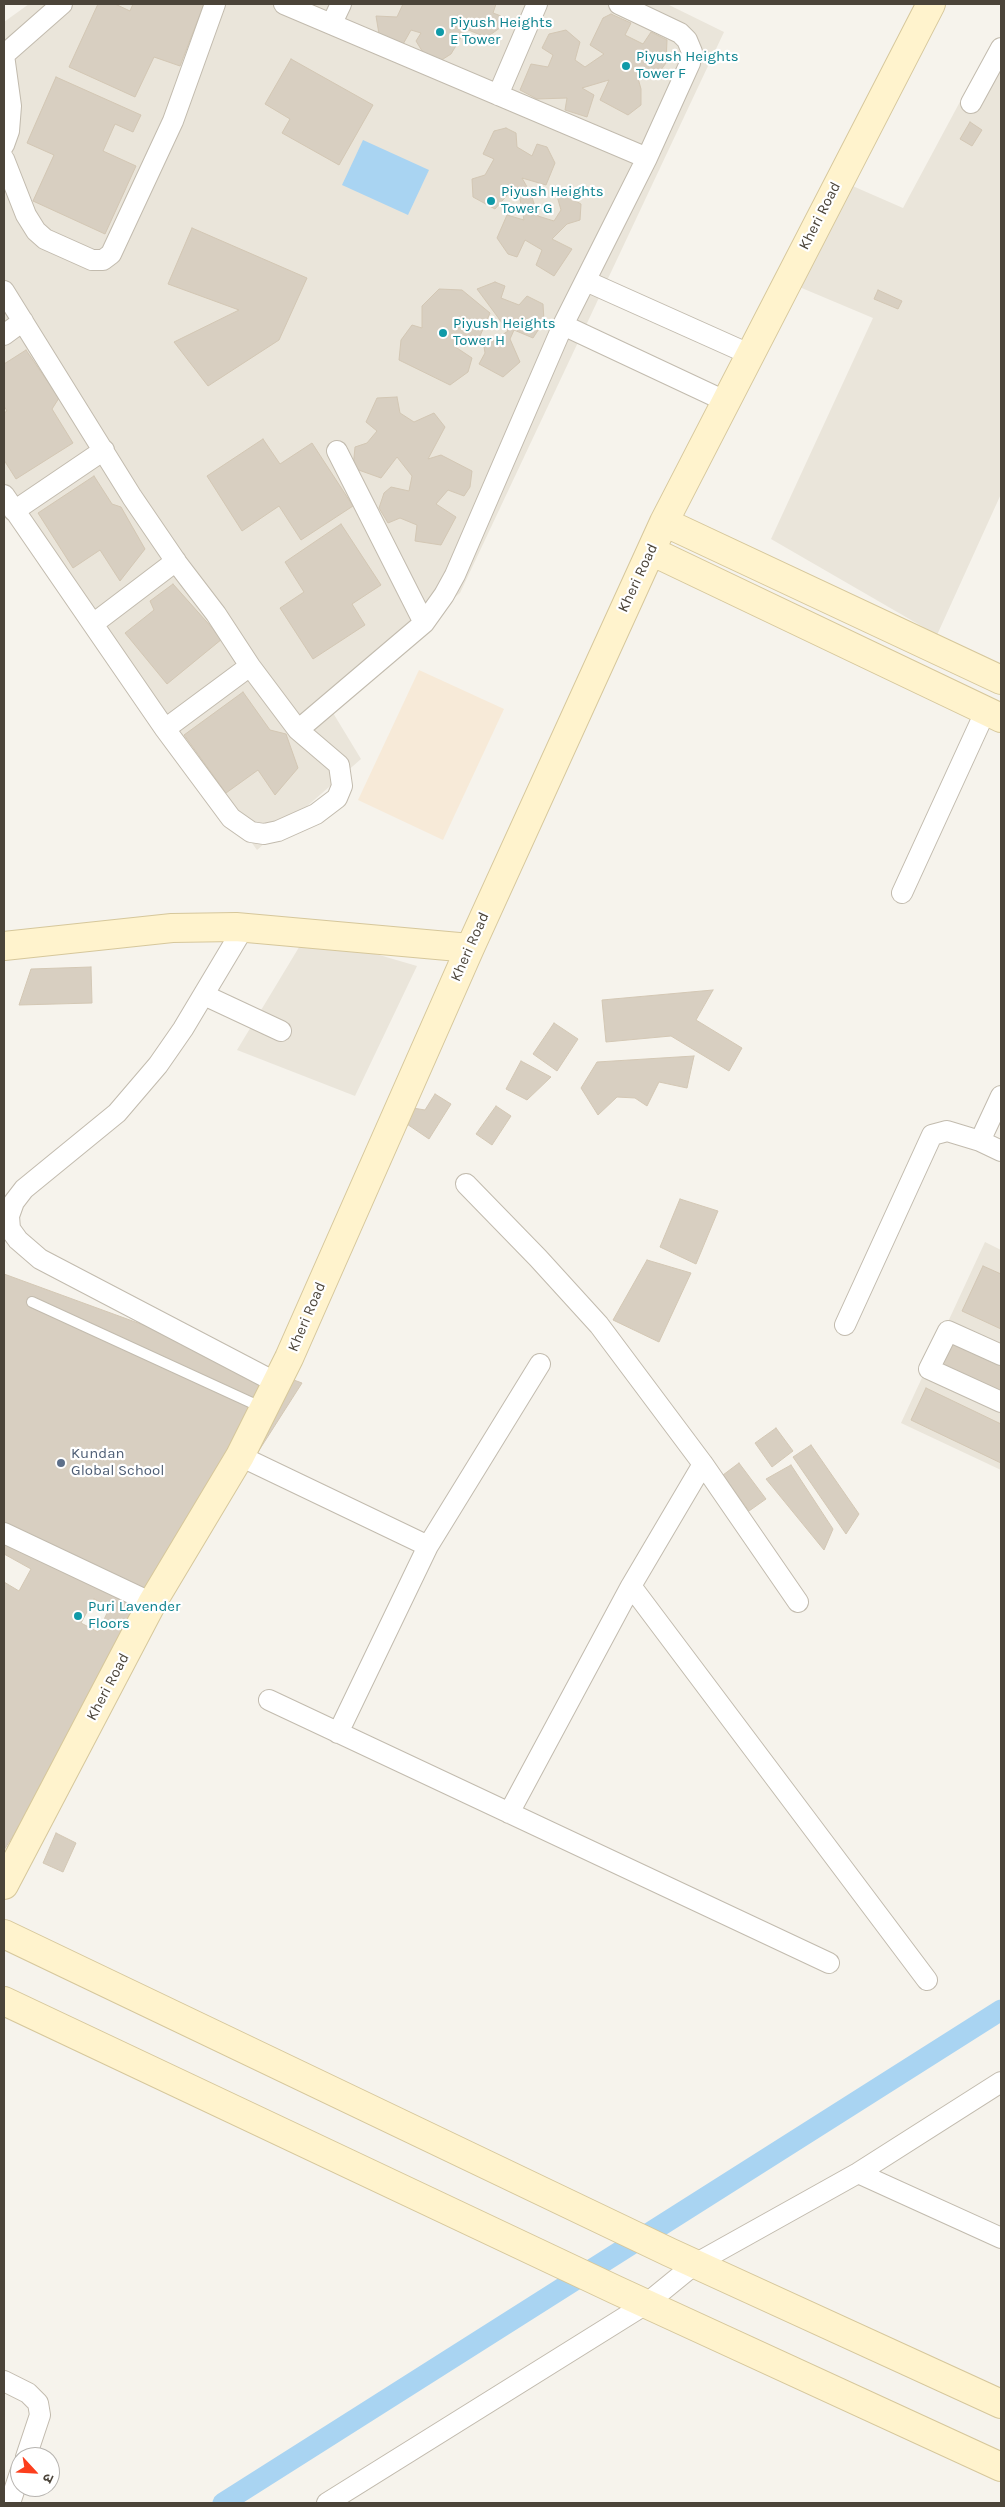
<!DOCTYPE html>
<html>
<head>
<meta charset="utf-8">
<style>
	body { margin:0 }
	#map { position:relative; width:1005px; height:2507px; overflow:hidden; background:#f6f3ec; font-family:Karla,"Noto Sans Devanagari",sans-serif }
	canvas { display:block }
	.frame { position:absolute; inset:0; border:5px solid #4b4439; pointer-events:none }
	.north { position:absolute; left:10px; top:2447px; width:50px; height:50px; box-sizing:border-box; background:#fff; border:1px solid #b7b4b0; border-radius:50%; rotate:115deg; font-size:14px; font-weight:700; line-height:20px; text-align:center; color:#4b4439 }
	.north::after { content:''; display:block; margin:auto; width:18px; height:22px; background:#fc3f1d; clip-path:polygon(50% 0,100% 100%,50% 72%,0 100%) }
</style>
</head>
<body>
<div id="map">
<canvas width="1005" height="2507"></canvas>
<div class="frame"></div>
<div class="north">उ</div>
</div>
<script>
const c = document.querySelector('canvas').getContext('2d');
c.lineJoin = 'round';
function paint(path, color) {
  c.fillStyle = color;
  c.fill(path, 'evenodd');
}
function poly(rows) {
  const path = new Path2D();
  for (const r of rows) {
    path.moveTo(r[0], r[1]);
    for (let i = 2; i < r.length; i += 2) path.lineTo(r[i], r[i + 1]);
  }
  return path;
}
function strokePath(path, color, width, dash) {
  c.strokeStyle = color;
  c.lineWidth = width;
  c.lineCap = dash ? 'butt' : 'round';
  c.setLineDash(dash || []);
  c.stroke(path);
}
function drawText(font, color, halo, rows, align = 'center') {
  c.font = font + ' Karla,sans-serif';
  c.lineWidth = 4.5;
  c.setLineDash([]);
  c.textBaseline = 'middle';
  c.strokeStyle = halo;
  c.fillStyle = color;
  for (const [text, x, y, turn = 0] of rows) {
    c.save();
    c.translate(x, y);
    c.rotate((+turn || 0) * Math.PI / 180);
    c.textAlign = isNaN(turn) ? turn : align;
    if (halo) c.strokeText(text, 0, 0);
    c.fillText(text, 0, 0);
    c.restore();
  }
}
paint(poly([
	[29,4,667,4,724,32,460,593,327,703,361,759,257,850,4,493,4,22],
	[1001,37,1001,494,937,635,771,539,873,318,797,286,848,184,903,208,992,42],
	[307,934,417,966,355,1096,237,1050],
	[985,1242,1001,1250,1001,1470,901,1423]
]), '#eae5da');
paint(poly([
	[419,670,504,709,443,840,358,800]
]), '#f7ead8');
paint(poly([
	[363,140,429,170,408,215,342,185]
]), '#a9d4f2');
strokePath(poly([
	[223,2503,1001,2010]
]), '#a9d4f2', 21);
const building = poly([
	[98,4,115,4,130,11,133,4,204,4,180,66,154,57,135,97,69,67,98,4],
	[403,4,496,4,493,13,501,16,501,27,490,35,483,36,466,29,451,54,440,61,427,59,416,41,421,33,411,30,402,46,380,40,376,16,397,17,403,4],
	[611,14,631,23,625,35,643,44,651,32,667,40,666,63,654,79,636,71,641,89,641,105,628,115,600,100,609,80,582,88,594,95,587,117,565,110,567,98,537,99,520,90,531,64,548,67,553,55,542,48,549,34,566,30,580,42,575,60,585,67,604,54,590,45,603,18,611,14],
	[291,59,373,105,339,165,282,133,290,119,265,104,291,59],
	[56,77,141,115,133,132,115,124,103,151,136,166,105,234,33,201,54,155,27,143,56,77],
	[970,122,982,130,972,146,960,139,970,122],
	[506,128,516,133,517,147,532,156,537,144,547,147,555,163,546,185,522,178,531,194,538,216,554,221,561,210,555,189,581,204,580,220,567,224,552,239,572,249,554,276,536,265,542,250,525,240,517,257,508,254,497,238,507,215,524,220,520,199,509,193,495,209,473,197,472,179,485,175,494,159,483,154,494,131,506,128],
	[192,228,307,278,279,340,208,386,174,342,239,310,168,284,192,228],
	[495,282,505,286,501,298,519,305,527,296,543,304,544,321,533,338,514,330,510,339,520,362,503,377,479,364,485,353,483,340,454,346,472,358,468,372,450,385,399,360,401,340,412,325,422,328,422,306,439,289,462,290,490,313,480,336,493,341,508,331,477,289,495,282],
	[878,290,902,301,898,309,874,299,878,290],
	[26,350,59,398,52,409,73,443,16,479,4,460,4,413,7,411,4,406,4,364,26,350],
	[397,397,400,413,414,422,434,413,445,427,428,459,441,455,472,471,470,487,464,496,448,490,436,504,456,517,441,545,415,541,417,525,400,518,388,523,379,508,384,493,391,487,409,491,412,476,397,457,381,478,353,468,355,447,367,443,377,431,366,422,377,398,397,397],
	[263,439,280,464,312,443,353,506,301,540,279,506,242,531,207,476,263,439],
	[94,476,112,504,121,507,145,549,120,581,100,550,73,568,38,513,94,476],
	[341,524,381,585,352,604,365,625,313,659,280,608,304,592,285,562,341,524],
	[173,584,222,639,167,684,125,633,154,610,150,601,173,584],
	[243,692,270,730,286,734,298,768,275,795,258,770,226,793,184,735,243,692],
	[91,967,92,1003,19,1005,31,969,91,967],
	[713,990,696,1020,742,1048,729,1071,671,1036,606,1042,602,1000,713,990],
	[554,1023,578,1039,557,1071,533,1054,554,1023],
	[694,1056,687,1088,659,1082,647,1106,635,1098,617,1097,598,1115,581,1088,597,1062,694,1056],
	[521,1061,551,1077,527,1100,506,1089,521,1061],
	[435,1094,451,1104,429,1139,404,1122,413,1108,425,1110,435,1094],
	[496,1106,511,1116,492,1145,476,1134,496,1106],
	[680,1199,718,1211,696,1264,660,1247,680,1199],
	[647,1260,691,1273,659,1342,613,1320,647,1260],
	[983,1266,1001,1274,1001,1329,962,1311,983,1266],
	[4,1274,302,1383,4,1850,4,1274],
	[951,1335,1001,1359,1001,1391,938,1363,951,1335],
	[926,1388,1001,1424,1001,1463,911,1420,926,1388],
	[776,1428,793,1451,772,1467,755,1443,776,1428],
	[811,1445,859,1514,846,1534,793,1457,811,1445],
	[739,1463,766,1499,749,1511,723,1475,739,1463],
	[791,1465,833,1529,824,1550,766,1479,791,1465],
	[4,1554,31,1569,19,1591,4,1582,4,1554],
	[94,1599,110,1607,98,1632,81,1623,94,1599],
	[56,1833,76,1843,63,1872,43,1863,56,1833]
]);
paint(building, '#d8cfc1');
strokePath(building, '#d3c7b4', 1);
const lane = poly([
	[32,1302,263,1408]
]);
const street = poly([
	[284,4,647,158],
	[332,23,341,4],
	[4,55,62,4],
	[498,95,537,4],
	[971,103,1001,48],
	[4,145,9,131,11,106,4,55],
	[4,159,26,215,36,231,45,239,92,260,103,260,111,254,173,121,215,4],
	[586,281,749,354],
	[4,291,132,497,177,563,216,614,250,666,298,730,339,765,342,786,337,798,316,814,278,831,264,834,251,832,231,818,165,729,4,495],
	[563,325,725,401],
	[4,335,23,321],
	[337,451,424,623],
	[14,511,104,450],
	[93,624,176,561],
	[165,729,250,666],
	[298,730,424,623,444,595,455,575,563,325,647,158,690,63,692,52,687,40,680,33,619,4],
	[902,893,986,710],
	[244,927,183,1029,158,1065,117,1113,24,1189,14,1202,9,1216,10,1229,18,1240,40,1259,277,1383],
	[204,995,281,1031],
	[1001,1096,980,1141,1001,1151],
	[466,1184,538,1258,599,1325,703,1464,798,1602],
	[845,1325,932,1135,947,1131,980,1141],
	[1001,1355,948,1331,929,1369,1001,1402],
	[240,1456,428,1546],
	[4,1533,152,1603],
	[631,1586,927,1980],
	[269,1700,829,1963],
	[338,1733,428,1546,540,1364],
	[509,1813,631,1586,703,1464],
	[858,2173,1001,2238],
	[4,2381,28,2393,38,2403,40,2415,26,2457],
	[10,2503,20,2473],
	[327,2503,646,2304,695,2264,858,2173,1001,2082]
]);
const secondary = poly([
	[664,522,1001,680],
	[651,551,1001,718],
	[4,946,172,928,236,927,470,948],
	[4,1885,152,1603,240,1456,289,1358,470,948,664,522,931,4],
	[4,1934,669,2252,1001,2404],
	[4,2001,616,2290,1001,2467]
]);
strokePath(lane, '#c2bbae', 12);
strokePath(street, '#c2bbae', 22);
strokePath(secondary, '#d6c79b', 30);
strokePath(lane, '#fff', 10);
strokePath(street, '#fff', 20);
strokePath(secondary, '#fff3cd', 28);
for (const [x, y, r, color] of [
	[440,32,5,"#0f9aa8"],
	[626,66,5,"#0f9aa8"],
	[491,201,5,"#0f9aa8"],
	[443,333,5,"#0f9aa8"],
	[61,1463,5,"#5c6f8a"],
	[78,1616,5,"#0f9aa8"]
]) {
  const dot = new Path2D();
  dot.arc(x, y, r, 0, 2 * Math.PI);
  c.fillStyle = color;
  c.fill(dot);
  strokePath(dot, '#fff', 2);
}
drawText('15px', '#0d838f', '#fff', [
	["Piyush Heights",450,23],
	["E Tower",450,40],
	["Piyush Heights",636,57],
	["Tower F",636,74],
	["Piyush Heights",501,192],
	["Tower G",501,209],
	["Piyush Heights",453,324],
	["Tower H",453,341],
	["Puri Lavender",88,1607],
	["Floors",88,1624]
], 'left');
drawText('15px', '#4b4439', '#fff', [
	["Kheri Road",820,216,-63],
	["Kheri Road",638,578,-65],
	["Kheri Road",470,947,-66],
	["Kheri Road",307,1317,-67],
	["Kheri Road",108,1687,-62]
]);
drawText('15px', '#4e5e75', '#fff', [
	["Kundan",71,1454],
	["Global School",71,1471]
], 'left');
</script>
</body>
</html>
